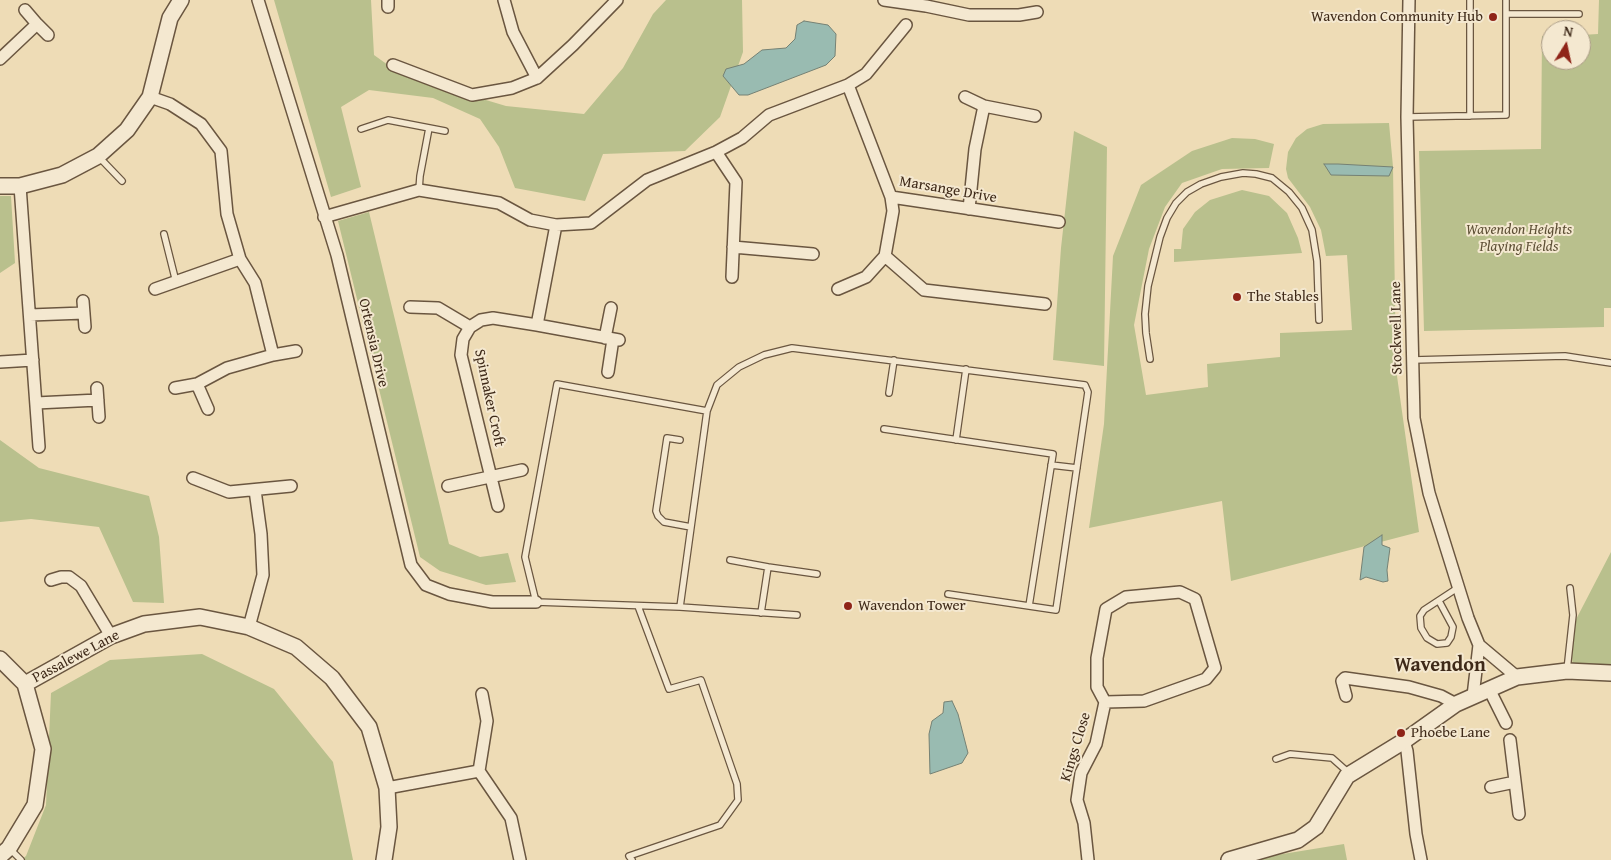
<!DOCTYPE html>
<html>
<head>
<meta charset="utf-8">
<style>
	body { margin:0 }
	#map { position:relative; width:1611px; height:860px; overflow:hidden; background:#eedcb6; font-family:"Gentium Book Plus",serif }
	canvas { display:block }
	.north { position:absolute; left:1541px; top:20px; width:50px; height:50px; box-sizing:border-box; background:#f4e8d0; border:1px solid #ab9c86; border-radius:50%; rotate:10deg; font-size:14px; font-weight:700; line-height:20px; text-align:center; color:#3e2918 }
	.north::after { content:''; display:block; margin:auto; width:18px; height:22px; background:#8f2418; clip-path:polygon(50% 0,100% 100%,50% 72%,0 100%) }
</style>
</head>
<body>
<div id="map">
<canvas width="1611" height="860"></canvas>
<div class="north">N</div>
</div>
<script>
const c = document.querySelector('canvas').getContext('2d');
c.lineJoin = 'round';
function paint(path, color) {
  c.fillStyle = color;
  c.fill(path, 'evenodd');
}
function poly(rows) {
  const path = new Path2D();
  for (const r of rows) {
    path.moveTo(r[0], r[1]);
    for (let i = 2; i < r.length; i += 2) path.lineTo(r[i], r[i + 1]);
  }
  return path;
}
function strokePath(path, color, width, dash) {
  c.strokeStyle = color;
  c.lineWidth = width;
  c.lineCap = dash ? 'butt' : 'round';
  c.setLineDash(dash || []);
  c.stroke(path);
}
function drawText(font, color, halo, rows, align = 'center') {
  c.font = font + ' "Gentium Book Plus",serif';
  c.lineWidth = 4;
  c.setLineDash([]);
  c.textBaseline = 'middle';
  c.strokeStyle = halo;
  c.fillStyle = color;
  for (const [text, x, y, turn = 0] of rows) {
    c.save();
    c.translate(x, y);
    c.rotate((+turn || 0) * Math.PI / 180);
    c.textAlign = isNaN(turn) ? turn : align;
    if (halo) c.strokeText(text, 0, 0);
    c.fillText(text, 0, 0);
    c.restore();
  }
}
paint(poly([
	[274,0,371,0,374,55,402,75,506,106,584,114,623,68,653,14,666,0,742,0,743,52,720,117,685,151,603,154,585,201,515,188,499,147,480,119,433,98,369,90,341,107,361,187,331,197],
	[1599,0,1611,0,1611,308,1604,308,1604,327,1424,331,1419,151,1541,149,1542,36,1551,36,1551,60,1581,60,1581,35,1598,34],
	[1389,123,1393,167,1396,369,1419,532,1231,581,1222,501,1089,528,1104,424,1113,256,1141,185,1192,151,1232,138,1255,139,1274,144,1269,168,1222,169,1182,183,1165,207,1149,249,1134,325,1146,395,1208,387,1207,364,1280,357,1280,333,1352,330,1347,255,1326,256,1321,230,1310,207,1288,178,1286,169,1288,152,1296,138,1307,129,1323,124],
	[1074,131,1107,147,1104,366,1053,360,1061,248],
	[1242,190,1269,196,1287,213,1298,238,1302,253,1174,262,1174,249,1181,249,1183,229,1195,212,1210,200],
	[0,196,11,196,15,263,0,273],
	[369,212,449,544,480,557,508,553,516,582,486,585,440,571,420,557,338,221],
	[0,440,39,468,149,496,159,537,164,603,133,602,99,527,31,519,0,522],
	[1611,552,1611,671,1573,670,1570,631],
	[202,654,274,689,333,762,353,860,21,860,26,856,46,805,51,693,110,660],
	[1344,844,1347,860,1246,860]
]), '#b9c08d');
const water = poly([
	[804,21,828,25,836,34,835,56,826,65,748,95,739,95,723,76,726,69,744,64,762,50,786,48,795,39,797,25,804,21],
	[1324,164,1338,164,1393,167,1389,176,1331,175,1324,164],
	[1382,535,1382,545,1390,548,1387,570,1388,581,1383,582,1366,577,1360,580,1364,547,1382,535],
	[952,701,958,714,968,753,962,763,930,774,929,734,932,721,943,713,944,702,952,701]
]);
paint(water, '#99bbb1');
strokePath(water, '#758174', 1);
const service = poly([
	[1470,0,1470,116],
	[1506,14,1579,14],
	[1407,117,1506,115,1506,0],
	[361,129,388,120,445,131],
	[98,156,122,181],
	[419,190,420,176,429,128],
	[164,234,176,282],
	[1150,359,1146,333,1145,314,1148,286,1160,237,1167,218,1176,203,1187,192,1201,184,1221,177,1243,173,1256,174,1272,178,1289,192,1302,208,1312,230,1317,261,1319,320],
	[1413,360,1565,356,1611,363],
	[889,393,894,360],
	[707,411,557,384,525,557,536,602,680,607,797,615],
	[884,429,1053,454,1029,606],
	[680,440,667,438,656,511,658,516,664,522,691,527],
	[956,440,966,369],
	[1051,465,1077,468],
	[730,560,768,567,761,613],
	[768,567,817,574],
	[1439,601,1453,627,1451,637,1447,643,1437,644,1427,638,1421,628,1420,616,1424,610,1459,587],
	[680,607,707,411,717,385,739,367,764,355,792,348,1085,385,1088,392,1056,610,948,594],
	[1567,670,1573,615,1570,588],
	[1276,759,1290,754,1332,758,1350,774],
	[9,848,21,860],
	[632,860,629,856,720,825,738,800,737,784,701,680,669,689,638,606]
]);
const minor = poly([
	[258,0,337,255,411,565,426,585,449,594,492,602,536,602],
	[388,0,388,7],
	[504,0,513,32,537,78],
	[884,0,926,6,969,15,1019,15,1037,12],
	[1409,0,1407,117,1414,418,1429,493,1468,618,1479,645,1517,677],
	[37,24,48,35],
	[0,59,37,24,25,10],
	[393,65,472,95,512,88,537,78,573,45,617,0],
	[848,85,891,197,1059,222],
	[150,97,170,104,201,124,221,151,227,214,240,259,255,283,273,355,227,368,197,384,175,388],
	[965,97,984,106],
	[716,152,736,182,732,277],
	[20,186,39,447],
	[969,209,975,149,984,106,1035,116],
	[324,217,419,190,499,203,530,220,556,225,591,223,647,180,716,152,742,138,769,115,848,85,866,74,906,25],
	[733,247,813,254],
	[885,256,924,290,1045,304],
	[155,289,240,259],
	[838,289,866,277,885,256,893,211,891,197],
	[83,301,85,327],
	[410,307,438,308,470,327],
	[30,315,84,313],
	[537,325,619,340],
	[605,338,611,308],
	[273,355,296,351],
	[0,362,33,360],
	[608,372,613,339],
	[197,384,208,409],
	[97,388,99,417],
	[36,403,98,400],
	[193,478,229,492,291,486],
	[448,486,522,470],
	[498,506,461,355,463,339,470,327,481,320,493,318,537,325,556,225],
	[51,580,61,577,69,577,81,586,111,636],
	[249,627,263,575,261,534,255,490],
	[1489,689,1506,723],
	[482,694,487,721,479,771,511,818,520,860],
	[1346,696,1342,681,1345,678,1409,687,1441,696,1456,704],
	[1473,696,1479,645],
	[1510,740,1519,814],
	[1404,741,1407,751,1416,834,1421,860],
	[1491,787,1515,782],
	[387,788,479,771],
	[1088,860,1084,823,1077,800,1081,773,1096,744,1105,702,1097,687,1097,658,1106,609,1126,597,1180,592,1195,599,1215,668,1206,679,1144,701,1105,702]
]);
const tertiary = poly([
	[0,186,20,186,62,175,98,156,127,130,150,97,170,18,181,0],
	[0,659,25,684,43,749,35,805,9,848,0,856],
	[25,684,111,636,144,624,200,617,249,627,296,647,332,678,369,727,387,788,389,827,384,860],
	[1229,860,1298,840,1316,827,1347,776,1404,741,1456,704,1517,677,1567,671,1611,673]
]);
strokePath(service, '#6a5640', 8);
strokePath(minor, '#6a5640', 14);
strokePath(tertiary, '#6a5640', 18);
strokePath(service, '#f4e8d0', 5.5);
strokePath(minor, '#f4e8d0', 11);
strokePath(tertiary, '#f4e8d0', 15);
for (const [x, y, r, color] of [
	[1493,17,5,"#8f2418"],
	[1237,297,5,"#8f2418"],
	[848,606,5,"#8f2418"],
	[1401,733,5,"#8f2418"]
]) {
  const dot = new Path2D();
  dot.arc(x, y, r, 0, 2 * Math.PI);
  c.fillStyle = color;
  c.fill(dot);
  strokePath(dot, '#f4e8d0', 2);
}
drawText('15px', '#3e2918', '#f4e8d0', [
	["Wavendon Community Hub",1483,17,"right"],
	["The Stables",1247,297],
	["Wavendon Tower",858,606],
	["Phoebe Lane",1411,733]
], 'left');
drawText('15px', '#3e2918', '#f4e8d0', [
	["Marsange Drive",948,190,10],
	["Stockwell Lane",1397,328,-91],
	["Ortensia Drive",373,343,77],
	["Spinnaker Croft",489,398,78],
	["Passalewe Lane",76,657,-28],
	["Kings Close",1076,747,-73]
]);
drawText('italic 15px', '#5d4f35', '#f4e8d0', [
	["Wavendon Heights",1519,230],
	["Playing Fields",1519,247]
]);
drawText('bold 20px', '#3e2918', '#f4e8d0', [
	["Wavendon",1440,666]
]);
</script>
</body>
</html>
